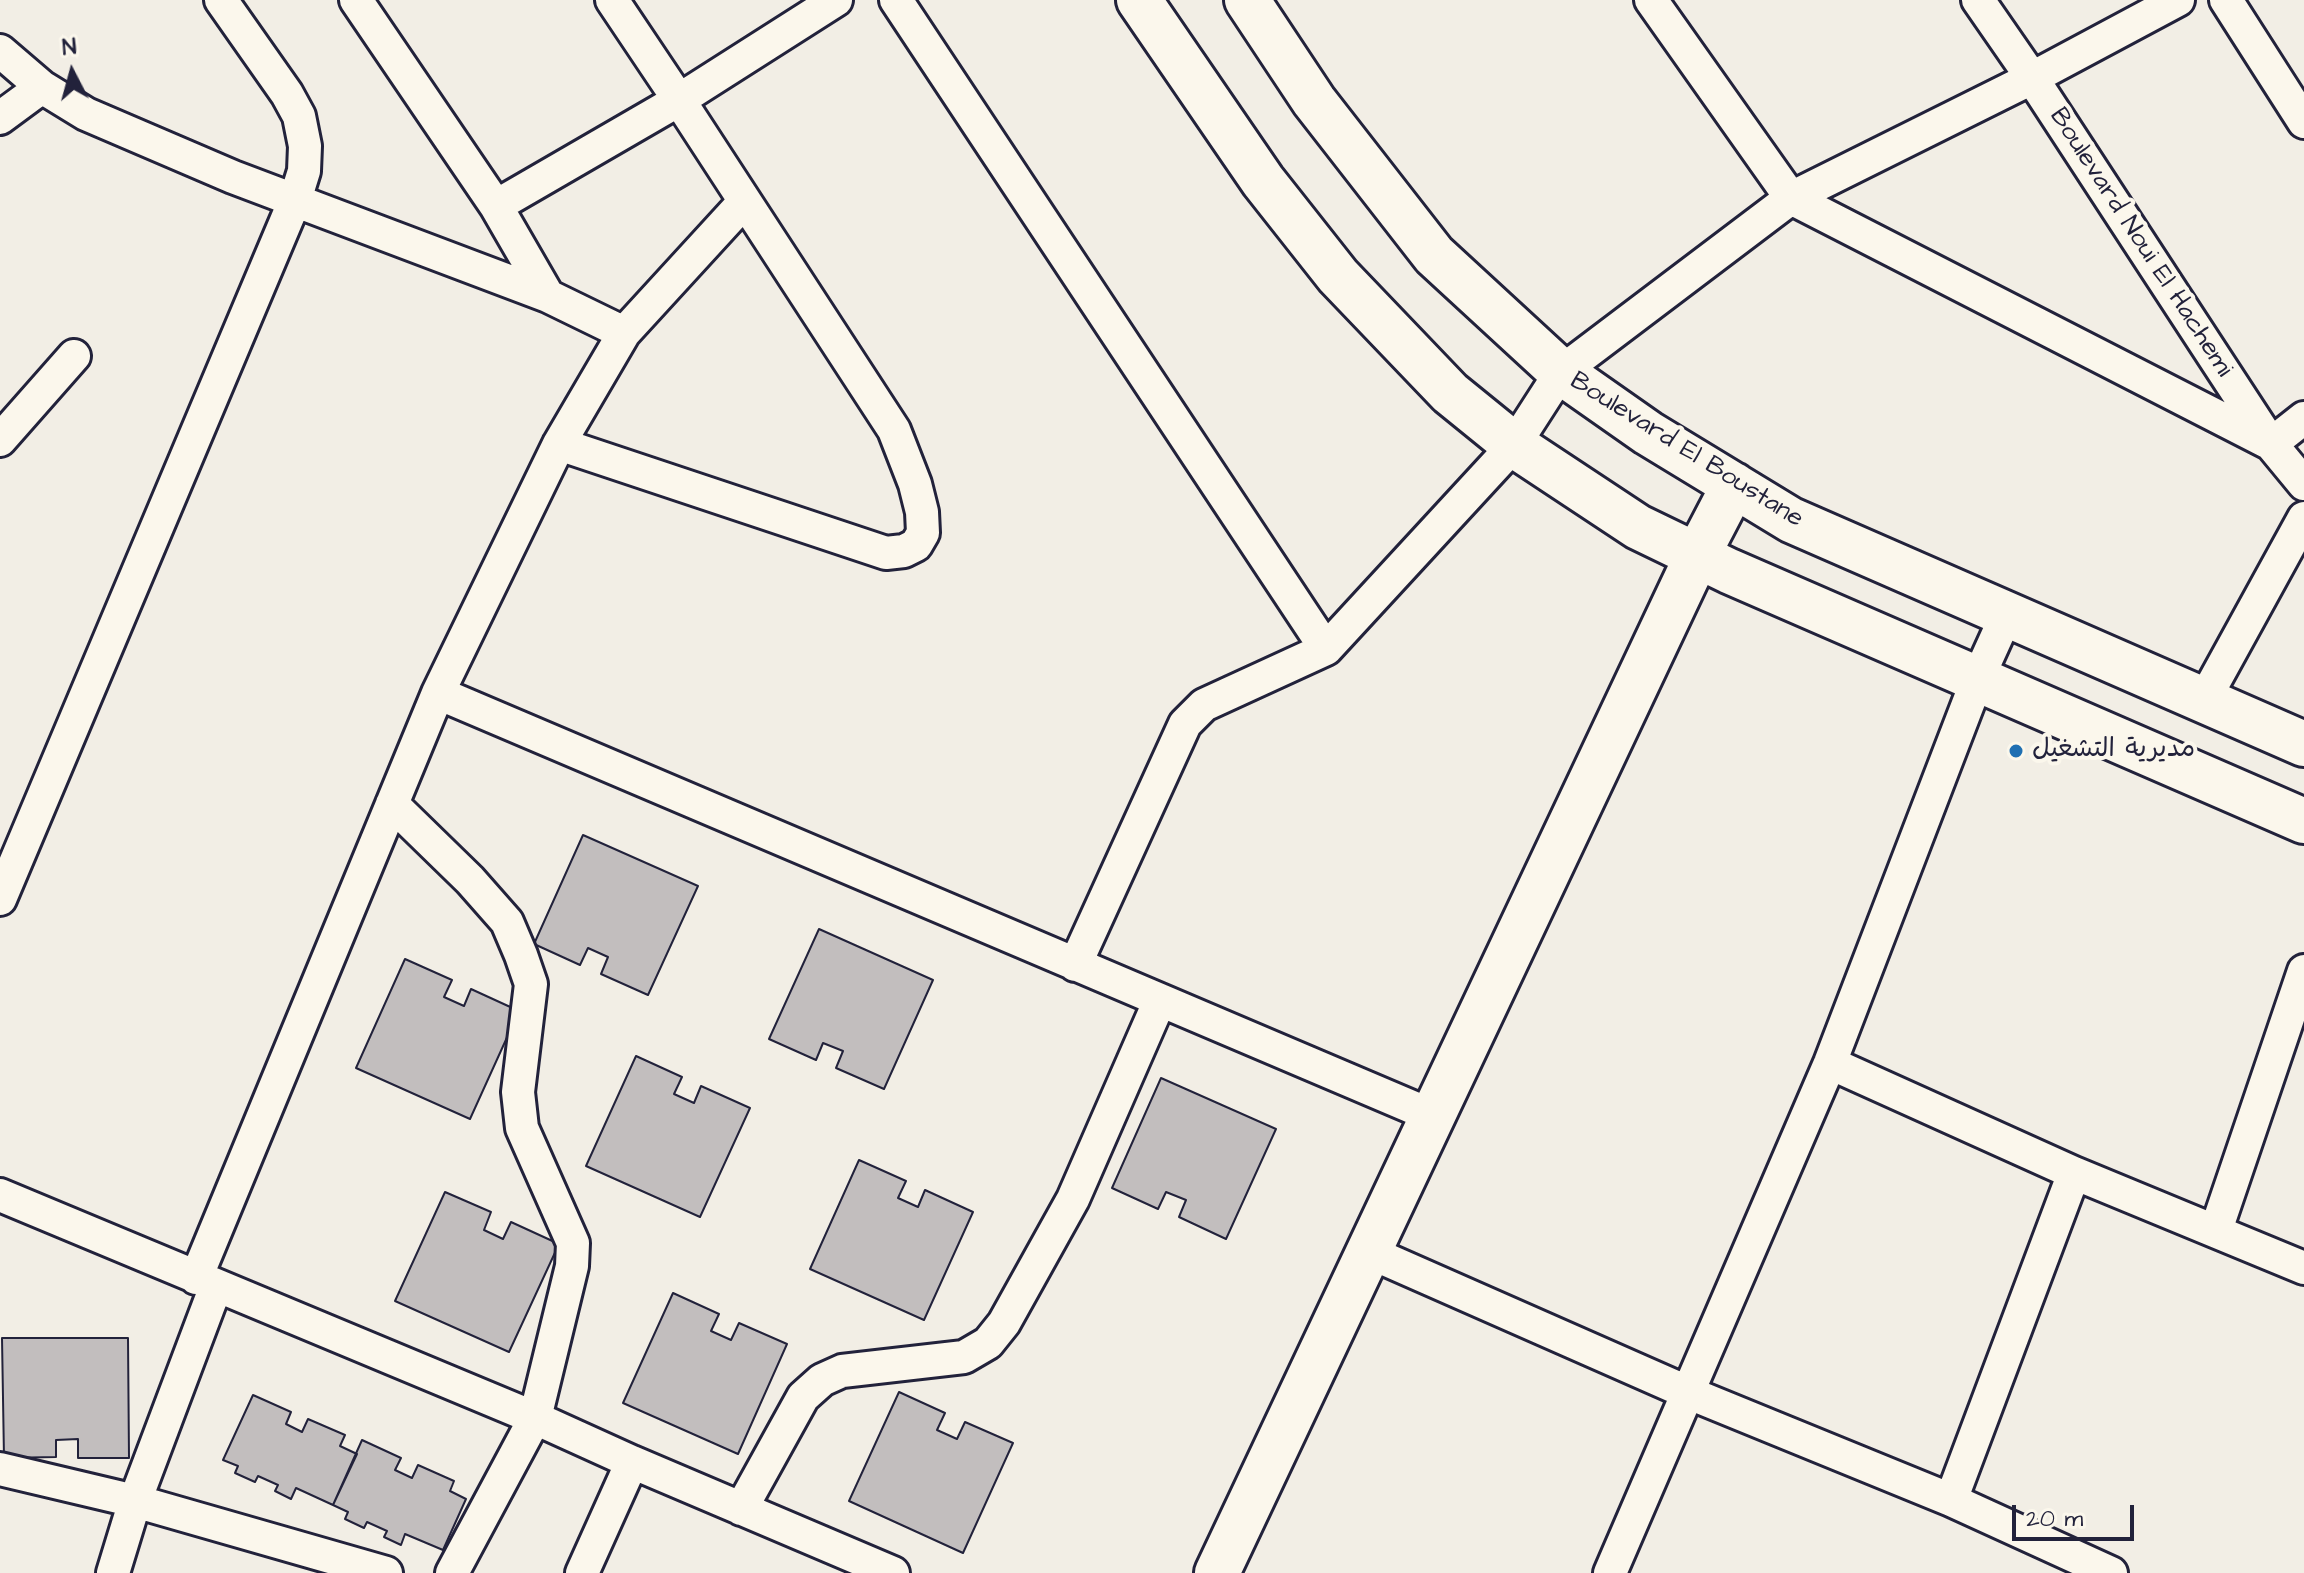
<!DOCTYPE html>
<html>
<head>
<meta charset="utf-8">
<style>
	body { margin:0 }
	#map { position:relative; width:2304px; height:1573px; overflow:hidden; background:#f2eee5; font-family:"Architects Daughter",sans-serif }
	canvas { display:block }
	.north { position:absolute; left:32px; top:32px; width:80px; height:80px; -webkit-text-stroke:6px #fbf7ec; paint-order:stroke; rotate:354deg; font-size:22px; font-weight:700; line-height:32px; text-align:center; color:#22223b }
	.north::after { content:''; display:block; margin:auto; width:28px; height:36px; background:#22223b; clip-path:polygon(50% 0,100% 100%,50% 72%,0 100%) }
	.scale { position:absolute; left:2012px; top:1505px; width:122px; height:36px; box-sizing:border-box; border:4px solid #22223b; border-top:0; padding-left:10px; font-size:24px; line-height:28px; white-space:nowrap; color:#22223b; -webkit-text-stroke:6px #fbf7ec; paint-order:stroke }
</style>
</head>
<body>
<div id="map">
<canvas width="2304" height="1573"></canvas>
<div class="north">N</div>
<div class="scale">20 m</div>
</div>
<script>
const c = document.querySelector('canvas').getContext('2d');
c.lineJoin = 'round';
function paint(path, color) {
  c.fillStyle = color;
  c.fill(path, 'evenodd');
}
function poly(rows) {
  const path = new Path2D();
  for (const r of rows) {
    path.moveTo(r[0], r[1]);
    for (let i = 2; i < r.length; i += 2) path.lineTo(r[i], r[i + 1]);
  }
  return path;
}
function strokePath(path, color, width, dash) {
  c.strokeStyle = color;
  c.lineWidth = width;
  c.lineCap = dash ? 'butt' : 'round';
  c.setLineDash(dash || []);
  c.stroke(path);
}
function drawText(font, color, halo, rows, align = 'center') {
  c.font = font + ' "Architects Daughter","Playpen Sans Arabic",sans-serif';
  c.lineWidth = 8;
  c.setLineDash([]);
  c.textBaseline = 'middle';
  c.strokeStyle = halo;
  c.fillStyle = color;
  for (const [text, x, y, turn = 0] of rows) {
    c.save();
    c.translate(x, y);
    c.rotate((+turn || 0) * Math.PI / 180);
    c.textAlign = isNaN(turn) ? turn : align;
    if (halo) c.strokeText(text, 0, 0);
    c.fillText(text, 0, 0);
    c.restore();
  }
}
const building = poly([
	[583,835,698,886,648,995,601,974,608,957,588,948,580,965,534,944,583,835],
	[819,929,933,980,884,1089,836,1068,843,1051,823,1043,816,1060,769,1039,819,929],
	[405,959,452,980,444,997,464,1006,471,989,519,1011,470,1119,356,1068,405,959],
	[636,1056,682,1077,674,1094,694,1103,701,1086,750,1108,700,1217,586,1166,636,1056],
	[1161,1078,1276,1129,1226,1239,1179,1217,1186,1200,1166,1192,1158,1209,1112,1188,1161,1078],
	[859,1160,906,1181,898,1198,918,1207,925,1190,973,1212,924,1320,810,1269,859,1160],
	[445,1192,491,1212,484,1230,503,1239,511,1222,559,1244,509,1352,395,1301,445,1192],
	[673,1293,719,1314,711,1331,731,1340,739,1323,787,1344,738,1454,623,1403,673,1293],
	[2,1338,128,1338,129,1458,78,1458,78,1439,56,1440,56,1457,4,1458,2,1338],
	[899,1392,945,1413,937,1430,957,1439,965,1422,1013,1443,963,1553,849,1501,899,1392],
	[253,1395,291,1412,286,1424,302,1432,308,1419,345,1435,340,1446,357,1454,333,1505,296,1488,291,1499,275,1491,278,1485,258,1476,255,1482,235,1473,238,1466,223,1460,253,1395],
	[362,1440,401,1458,395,1470,412,1478,418,1465,454,1481,450,1491,466,1499,443,1550,405,1534,401,1545,384,1537,387,1531,367,1522,364,1528,345,1519,348,1512,333,1505,362,1440]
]);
paint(building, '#c2bebe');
strokePath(building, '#22223b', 2);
const street = poly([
	[356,0,496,206,548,296],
	[896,0,1326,649],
	[1651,0,1791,198,2271,444,2304,418],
	[1978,0,2032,78,2271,444,2304,484],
	[2226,0,2304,122],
	[0,51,42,87,86,114,233,177,548,296,624,333],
	[0,118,42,87],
	[496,206,679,100,836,0],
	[0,440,74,356],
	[559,444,886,553,904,551,916,545,923,533,922,512,915,484,894,430,679,100,612,0],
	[438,693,1433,1116],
	[2204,700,2304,518],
	[392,804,470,880,507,922,521,955,531,984,518,1092,522,1128,573,1243,572,1266,535,1418,452,1573],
	[0,899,295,200,304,171,305,146,299,116,287,94,221,0],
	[1075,965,1185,724,1204,705,1326,649,1514,445,1561,372,1791,198,2032,78,2178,0],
	[1830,1063,2074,1173,2304,1268],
	[0,1195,535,1418,632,1462,893,1573],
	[2216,1230,2304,971],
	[1369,1252,1689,1393,1951,1500,2111,1573],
	[196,1278,438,693,559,444,624,333,744,202],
	[0,1469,135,1501,386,1573],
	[1951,1500,2074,1173],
	[741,1509,803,1397,822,1380,842,1371,964,1357,988,1343,1004,1323,1073,1199,1160,1000],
	[113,1573,135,1501,216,1286],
	[582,1573,632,1462],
	[1610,1573,1830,1063,1978,678,2007,614]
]);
const secondary = poly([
	[1139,0,1263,181,1338,276,1450,393,1514,445,1638,527,1729,571,2304,821],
	[1247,0,1314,101,1434,255,1561,372,1648,433,1791,520,2304,744],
	[1217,1573,1697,556,1734,485]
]);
strokePath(street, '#22223b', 38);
strokePath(secondary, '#22223b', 50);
strokePath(street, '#fbf7ec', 32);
strokePath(secondary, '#fbf7ec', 44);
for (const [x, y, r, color] of [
	[2016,751,8,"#1f6fb2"]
]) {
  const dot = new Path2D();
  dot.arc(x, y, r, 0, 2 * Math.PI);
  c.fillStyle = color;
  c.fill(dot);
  strokePath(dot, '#fbf7ec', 3);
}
drawText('26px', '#22223b', '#fbf7ec', [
	["Boulevard Noui El Hachemi",2140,243,57],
	["Boulevard El Boustane",1686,451,32]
]);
drawText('26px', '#22223b', '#fbf7ec', [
	["مديرية التشغيل",2032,751]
], 'left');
</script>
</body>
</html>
